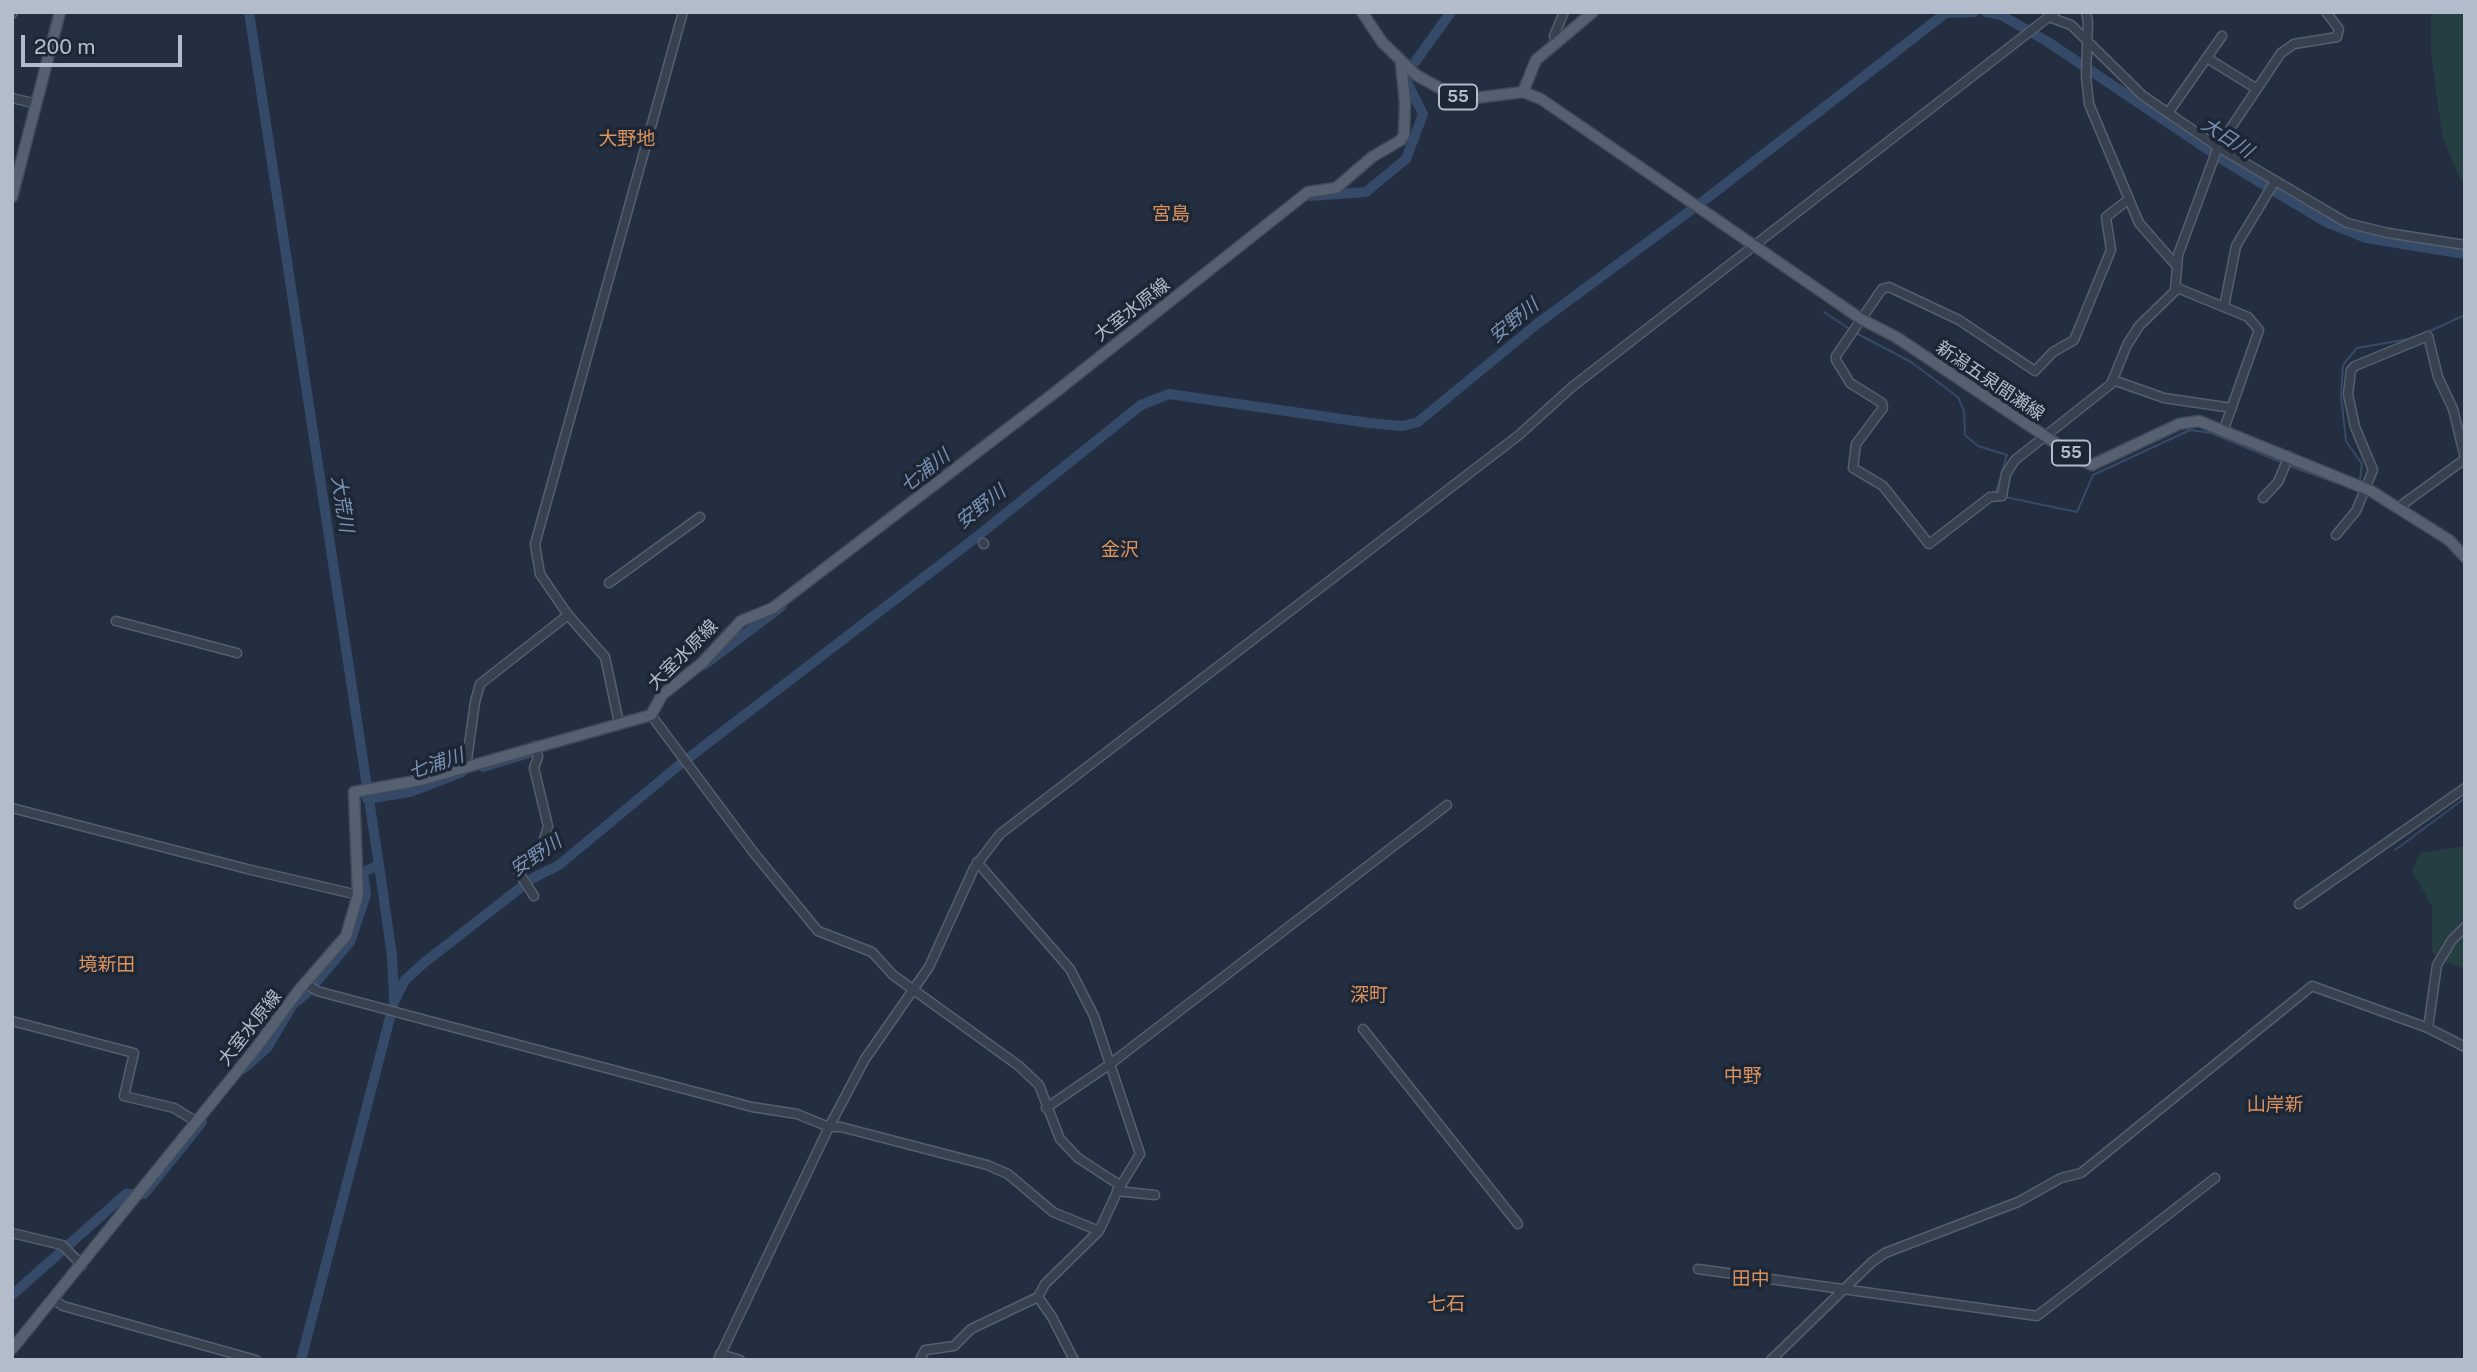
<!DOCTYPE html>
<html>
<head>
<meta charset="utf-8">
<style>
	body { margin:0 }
	#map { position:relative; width:2477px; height:1372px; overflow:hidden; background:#232f40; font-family:"Public Sans",sans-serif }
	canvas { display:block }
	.frame { position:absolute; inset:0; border:14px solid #b3bcca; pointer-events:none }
	.scale { position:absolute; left:21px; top:35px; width:161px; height:32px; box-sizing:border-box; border:4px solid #b3bcca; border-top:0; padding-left:9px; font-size:21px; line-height:24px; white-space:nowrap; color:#b3bcca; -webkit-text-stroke:5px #1c2635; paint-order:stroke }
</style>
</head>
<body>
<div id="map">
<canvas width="2477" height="1372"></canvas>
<div class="frame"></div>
<div class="scale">200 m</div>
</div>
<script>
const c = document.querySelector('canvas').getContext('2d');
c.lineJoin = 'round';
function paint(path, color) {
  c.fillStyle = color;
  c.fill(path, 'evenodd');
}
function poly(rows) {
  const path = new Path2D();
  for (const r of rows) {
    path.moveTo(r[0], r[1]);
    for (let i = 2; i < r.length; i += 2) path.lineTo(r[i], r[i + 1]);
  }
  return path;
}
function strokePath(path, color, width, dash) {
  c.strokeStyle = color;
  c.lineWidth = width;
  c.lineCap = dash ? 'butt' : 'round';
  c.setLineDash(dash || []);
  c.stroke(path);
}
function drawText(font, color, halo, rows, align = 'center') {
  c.font = font + ' "Public Sans","Noto Sans JP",sans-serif';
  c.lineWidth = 7;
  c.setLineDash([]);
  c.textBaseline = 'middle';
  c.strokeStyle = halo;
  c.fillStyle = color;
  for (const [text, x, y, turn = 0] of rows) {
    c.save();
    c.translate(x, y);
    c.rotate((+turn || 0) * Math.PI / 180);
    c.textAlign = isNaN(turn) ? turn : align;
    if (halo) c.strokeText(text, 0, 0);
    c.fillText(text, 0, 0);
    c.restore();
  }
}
paint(poly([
	[2431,12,2465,12,2465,182,2460,180,2442,134,2431,52],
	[2465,846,2465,969,2447,963,2432,952,2432,906,2412,871,2420,853]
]), '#253e41');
strokePath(poly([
	[1824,312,1851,330],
	[2428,332,2465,315],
	[1856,333,1911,362,1958,397,1964,411,1965,435,1978,446,2007,455,1996,492],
	[2290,466,2353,489],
	[2360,480,2362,464,2346,441,2341,395,2343,365,2357,348,2409,339],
	[2005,497,2077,512,2093,475,2190,430,2211,433,2281,462],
	[2395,850,2465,798]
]), '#354a68', 2);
strokePath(poly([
	[249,12,379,865,392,956,394,998],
	[1986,12,2001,15,2048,42,2228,163,2324,221,2366,238,2465,254],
	[1946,13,1974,12],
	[1415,62,1451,12],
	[1310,196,1366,192,1406,159,1423,114,1407,82],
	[704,665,782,606],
	[483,767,529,753],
	[367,799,410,792,462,772],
	[243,1069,267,1048,293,1004,307,993,350,942,366,895,363,872,379,865],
	[12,1295,126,1194,144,1194,202,1122],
	[301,1360,394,1002,405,980,425,962,533,878,559,865,678,766,974,539,1141,405,1169,394,1369,423,1402,426,1418,422,1537,324,1706,199,1947,12]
]), '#354a68', 10);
const minor = poly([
	[2086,12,2088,22,2086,76,2089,104,2139,223,2175,264],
	[12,14,13,12],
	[2049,17,2071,25,2142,95,2168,113,2218,147,2347,223,2388,233,2465,245],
	[1556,41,1554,36,1564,12],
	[2207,58,2257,89],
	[12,98,37,104],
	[2168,113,2222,36],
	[2129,199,2106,217,2111,250,2074,340,2053,352,2035,371,1959,320,1889,287,1882,289,1836,356,1836,360,1850,383,1882,403,1883,408,1856,444,1853,468,1883,486,1929,544,1990,497,2002,496,2006,474,2015,460,2111,384,2127,345,2139,326,2175,291,2178,255,2218,147,2281,53,2294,44,2337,37,2339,29,2326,12],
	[2175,287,2248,317,2259,330,2224,429],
	[2224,307,2236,246,2275,181],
	[2113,380,2164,398,2232,408],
	[2263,498,2278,482,2289,456],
	[2399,507,2465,459],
	[2336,535,2356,511,2373,470,2355,427,2348,394,2351,370,2355,366,2428,336,2438,377,2453,409,2465,458],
	[983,543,984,544],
	[609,583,700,517],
	[116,621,237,653],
	[651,715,754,853,818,931,872,952,893,975,1019,1066,1039,1085,1060,1139,1078,1158,1121,1186],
	[619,723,605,657,568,615,540,574,535,544,683,12],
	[466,767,475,702,480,684,568,615],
	[12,808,247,869,358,895],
	[534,896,519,873,540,854,548,826,534,768,538,757,535,746],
	[2299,904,2465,788],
	[305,983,317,991,752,1107,797,1114,829,1127,841,1127,987,1165,1008,1174,1053,1212,1099,1231],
	[12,1021,134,1053,124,1096,174,1108,195,1121],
	[2428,1028,2437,965,2452,940,2465,927],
	[1363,1029,1518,1224],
	[1046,1108,1109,1065,1447,805],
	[1117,1191,1155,1195],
	[12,1233,62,1245,82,1265],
	[1698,1269,2037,1316,2215,1178],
	[1038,1297,1052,1317,1074,1360],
	[53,1299,63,1306,256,1360],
	[720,1354,740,1360],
	[718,1360,829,1127,865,1059,929,967,974,868,1000,834,1519,435,1572,387,2055,12],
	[920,1360,925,1350,954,1346,971,1329,1038,1297,1045,1284,1099,1231,1118,1190,1140,1154,1094,1016,1070,969,977,862],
	[1771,1360,1872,1262,1885,1253,2018,1202,2061,1178,2081,1173,2312,986,2428,1028,2465,1047]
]);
const major = poly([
	[1362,12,1382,42,1416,75,1445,91,1467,99,1523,92,1541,99,1861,319,1896,337,2081,460,2092,465,2179,424,2199,421,2371,491,2449,540,2465,557],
	[1523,92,1536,60,1593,12],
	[12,197,60,12],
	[12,1349,256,1048,299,990,346,936,358,895,354,792,421,780,651,715,662,695,702,663,741,621,773,608,1053,394,1308,192,1336,188,1372,157,1401,140,1404,135,1405,102,1401,63]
]);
strokePath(minor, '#555f6d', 11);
strokePath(major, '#404a59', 13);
strokePath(minor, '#374150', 8);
strokePath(major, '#556070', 10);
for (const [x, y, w] of [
	[1458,97,38],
	[2071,453,38]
]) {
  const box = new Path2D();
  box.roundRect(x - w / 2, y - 12.5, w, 25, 5);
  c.fillStyle = '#1c2635';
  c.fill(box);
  strokePath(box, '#b3bcca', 2);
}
drawText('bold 16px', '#b3bcca', null, [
	["55",1458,97],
	["55",2071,453]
]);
drawText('18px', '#b3bcca', '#1c2635', [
	["大室水原線",1132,310,-38],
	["新潟五泉間瀬線",1990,381,34],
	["大室水原線",683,655,-45],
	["大室水原線",250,1028,-52]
]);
drawText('italic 19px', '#7992b4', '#1c2635', [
	["大日川",2227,138,33],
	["安野川",1514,321,-39],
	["七浦川",925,471,-38],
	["大荒川",342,504,81],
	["安野川",981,507,-38],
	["七浦川",436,764,-19],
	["安野川",536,856,-34]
]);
drawText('19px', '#dc935d', '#1c2635', [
	["大野地",627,139],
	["宮島",1171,214],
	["金沢",1120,550],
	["境新田",107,965],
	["深町",1369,995],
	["中野",1743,1076],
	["山岸新",2275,1105],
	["田中",1751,1279],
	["七石",1446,1304]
]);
</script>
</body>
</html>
